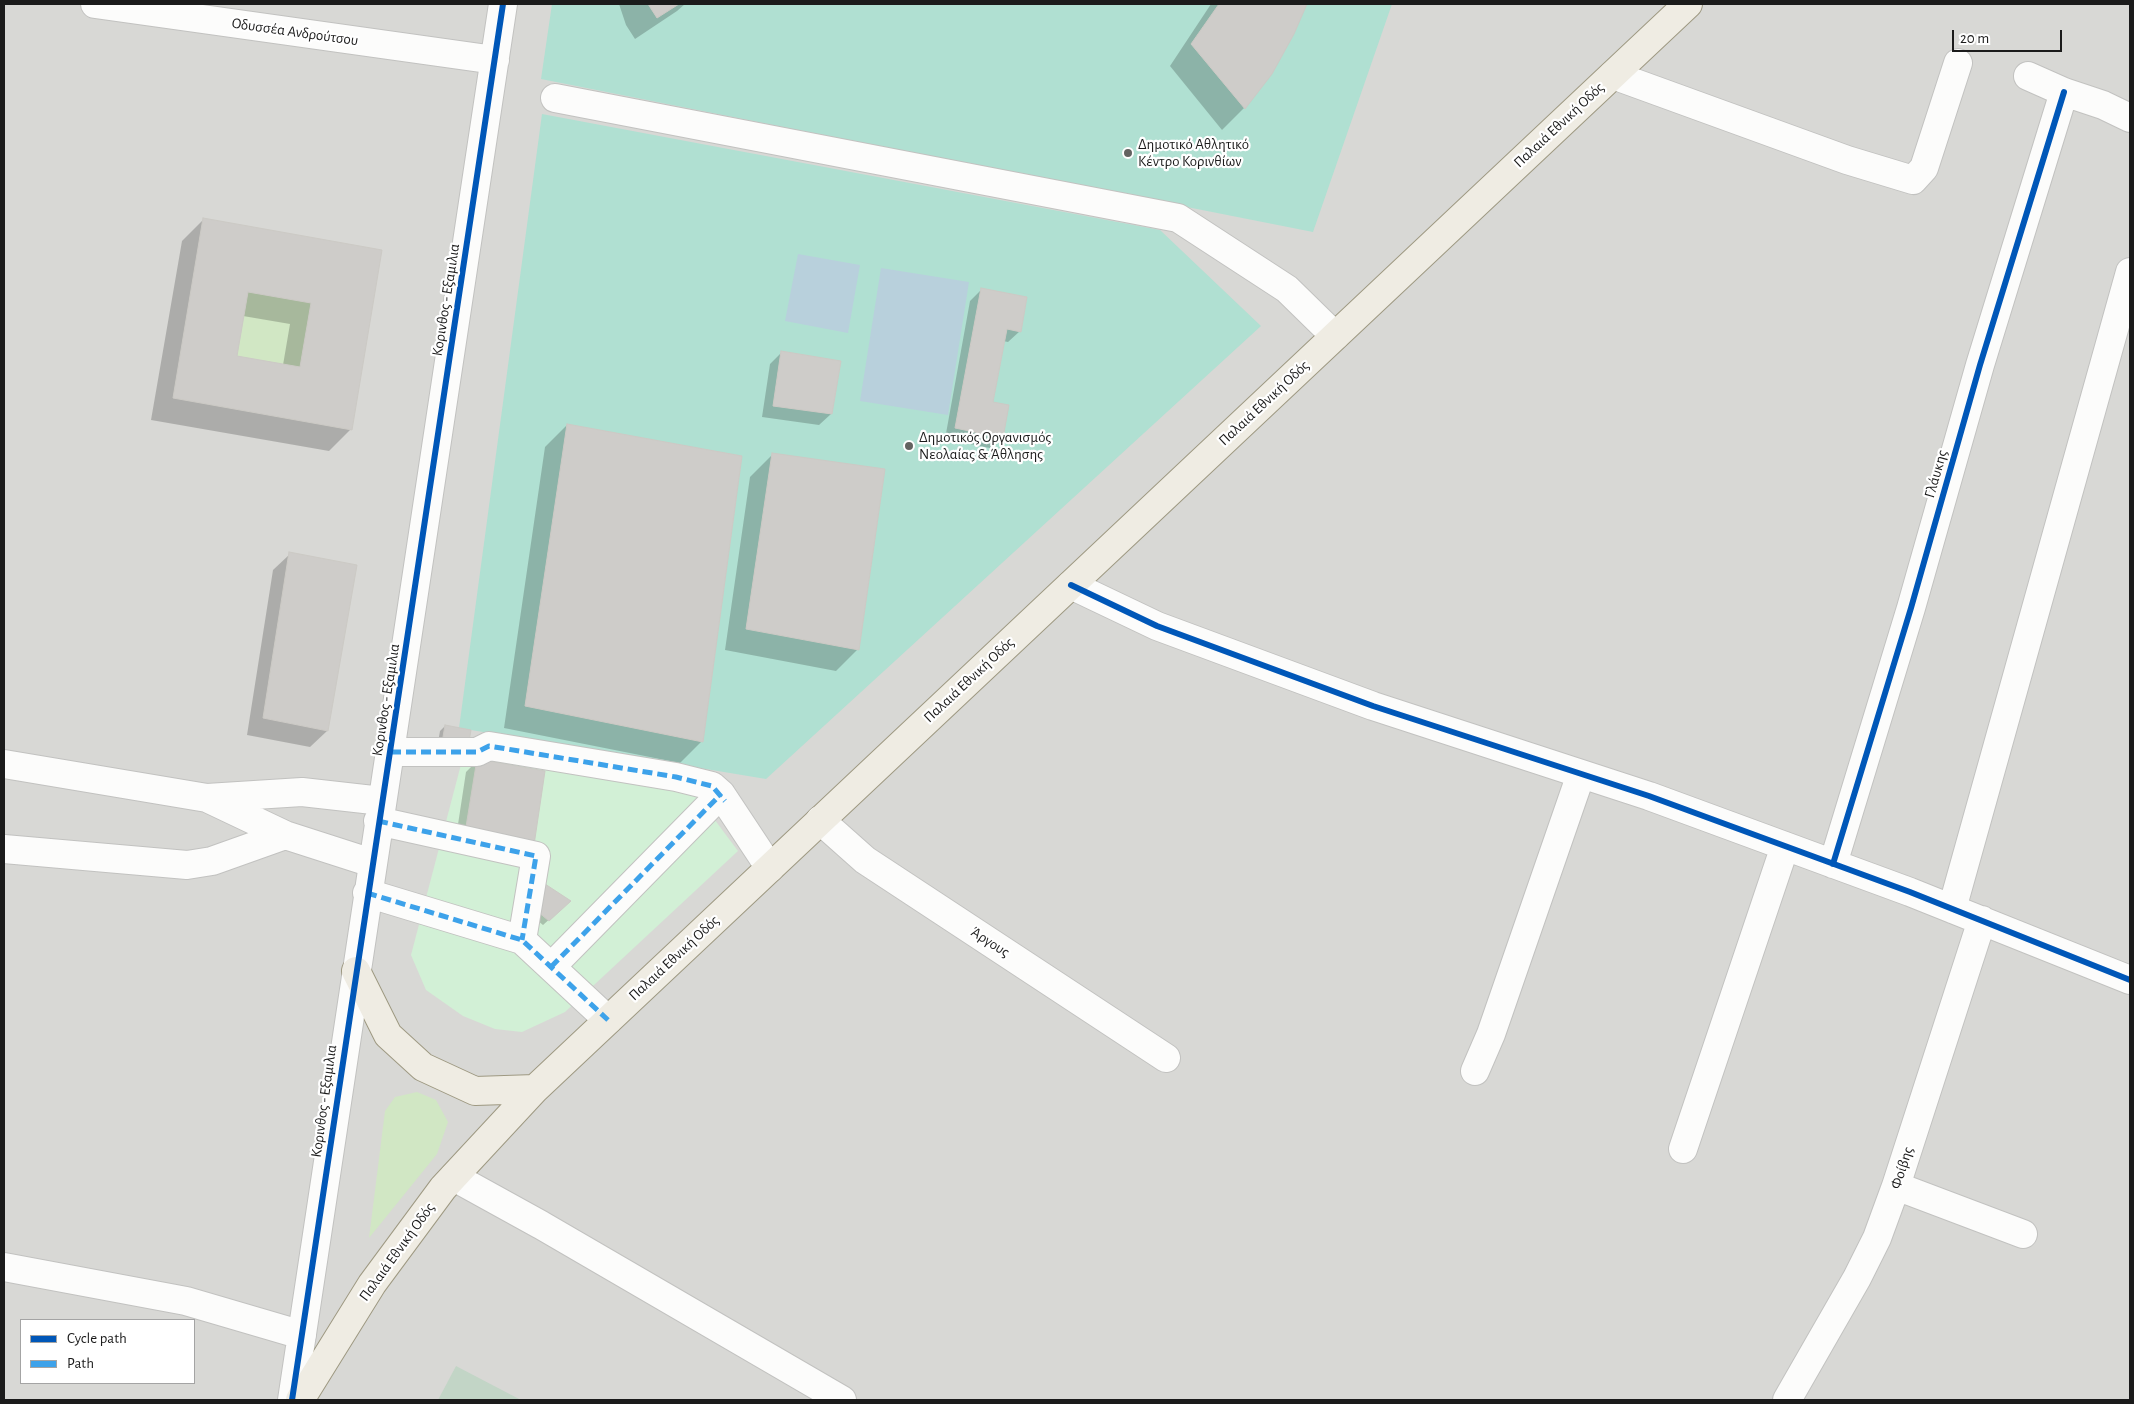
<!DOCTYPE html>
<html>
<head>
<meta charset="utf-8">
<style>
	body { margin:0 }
	#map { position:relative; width:2134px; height:1404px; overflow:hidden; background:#e9e9e4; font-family:"Alegreya Sans",sans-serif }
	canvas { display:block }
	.frame { position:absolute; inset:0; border:5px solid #1b1b1b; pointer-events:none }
	.legend { position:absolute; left:20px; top:1319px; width:175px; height:65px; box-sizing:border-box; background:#fff; border:1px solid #a4a4a4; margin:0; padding:6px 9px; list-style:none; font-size:15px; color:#1b1b1b }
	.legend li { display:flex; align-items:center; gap:10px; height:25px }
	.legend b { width:25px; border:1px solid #a4a4a4 }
	.scale { position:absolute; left:1952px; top:30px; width:110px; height:22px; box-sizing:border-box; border:2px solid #1b1b1b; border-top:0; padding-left:6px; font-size:15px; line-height:18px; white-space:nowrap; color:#1b1b1b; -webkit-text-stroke:4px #fff; paint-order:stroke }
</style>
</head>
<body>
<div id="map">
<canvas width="2134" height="1404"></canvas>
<div class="frame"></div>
<ul class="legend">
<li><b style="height:6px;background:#0057b8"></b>Cycle path</li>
<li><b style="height:6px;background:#3da2ea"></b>Path</li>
</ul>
<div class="scale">20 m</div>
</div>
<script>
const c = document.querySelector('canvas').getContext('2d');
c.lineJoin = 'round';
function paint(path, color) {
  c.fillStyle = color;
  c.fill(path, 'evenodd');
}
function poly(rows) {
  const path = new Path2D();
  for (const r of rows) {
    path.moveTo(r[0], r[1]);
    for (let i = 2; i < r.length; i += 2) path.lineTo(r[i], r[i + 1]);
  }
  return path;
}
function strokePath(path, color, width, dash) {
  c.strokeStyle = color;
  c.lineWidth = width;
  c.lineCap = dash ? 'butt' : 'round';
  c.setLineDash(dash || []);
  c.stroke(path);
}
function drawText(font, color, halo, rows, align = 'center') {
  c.font = font + ' "Alegreya Sans",sans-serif';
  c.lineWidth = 4.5;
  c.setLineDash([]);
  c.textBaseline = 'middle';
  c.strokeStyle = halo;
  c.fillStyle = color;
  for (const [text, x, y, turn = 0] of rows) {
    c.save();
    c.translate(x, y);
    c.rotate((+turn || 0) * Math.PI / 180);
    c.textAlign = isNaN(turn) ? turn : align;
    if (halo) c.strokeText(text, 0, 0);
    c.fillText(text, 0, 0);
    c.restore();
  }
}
paint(poly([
	[4,4,2130,4,2130,1400,4,1400],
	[21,1320,194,1320,194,1383,21,1383]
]), '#d8d8d5');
paint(poly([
	[248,292,311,303,300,367,237,356],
	[417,1092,436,1100,448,1122,437,1154,369,1238,385,1111,395,1097]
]), '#d1e7c4');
paint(poly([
	[456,1366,521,1400,438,1400]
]), '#c2d5c6');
paint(poly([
	[464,753,694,792,738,851,565,1012,522,1032,495,1029,463,1016,426,990,411,955]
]), '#d2f0d6');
paint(poly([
	[552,4,1392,4,1313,232,541,79],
	[542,114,1160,230,1261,326,766,779,459,728],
	[981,289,1027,297,1021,331,1007,329,993,402,1002,438,955,428],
	[781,351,841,361,832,414,773,406],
	[567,424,742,456,703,742,525,706],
	[772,454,885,469,859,650,746,628]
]), '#b0e0d2');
paint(poly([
	[798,254,860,265,848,333,785,321],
	[881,268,969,282,948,415,860,401]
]), '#b8d0dc');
paint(poly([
	[619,4,685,4,677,11,635,39,626,25],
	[1211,4,1305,4,1293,34,1271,73,1244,108,1222,130,1170,66],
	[204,219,380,251,351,429,329,451,151,420,182,241],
	[243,316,290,324,283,365,235,357],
	[981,290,1020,331,1008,342,1003,341,991,403,1001,437,990,448,945,439,970,301],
	[782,352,831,414,819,425,762,417,770,364],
	[567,425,702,741,680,763,504,728,545,447],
	[772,455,858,649,836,671,725,650,750,477],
	[290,554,327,731,310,747,247,735,273,570],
	[445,726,470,730,437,748,440,731],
	[478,760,543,772,455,844,466,772],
	[537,889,564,906,543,925,532,916]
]), '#0003');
const building = poly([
	[648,4,679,4,657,18,648,4],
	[1219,4,1307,4,1294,34,1272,74,1245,109,1191,44,1219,4],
	[203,218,382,250,352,430,173,398,203,218],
	[248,292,311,303,300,367,237,356,248,292],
	[981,288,1027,297,1021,332,1007,329,993,402,1009,405,1003,438,955,428,981,288],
	[781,351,841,361,832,414,773,406,781,351],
	[567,424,742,456,703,742,525,706,567,424],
	[772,453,885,469,859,650,746,629,772,453],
	[289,552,357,565,328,731,263,718,289,552],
	[445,725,471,730,468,747,442,743,445,725],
	[477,759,545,771,534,845,465,833,477,759],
	[542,882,571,901,549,921,537,911,542,882]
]);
paint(building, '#ceccc9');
strokePath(building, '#cccac5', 1);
const minor = poly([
	[95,4,495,60],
	[1613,75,1847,160,1913,180,1924,168,1958,63],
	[2028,76,2064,92,2103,105,2130,118],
	[555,98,1178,218,1287,289,1335,336],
	[1071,585,1157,626,1373,706,1649,796,1910,892,2130,980],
	[391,752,477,752,489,746,676,777,712,786,721,794,770,868],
	[4,764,207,798],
	[820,820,865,860,1166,1058],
	[378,821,536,856,522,940],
	[4,849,187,865,212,861,285,835],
	[372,863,285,835,207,798,302,792,382,801],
	[1833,864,1911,608,1980,365,2064,92],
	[367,893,522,940,608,1020],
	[1952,909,2130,272],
	[551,967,721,794],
	[1475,1071,1491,1034,1581,774],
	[1683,1149,1785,846],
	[454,1177,541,1225,842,1400],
	[1896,1186,2023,1234],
	[4,1267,186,1301,302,1335],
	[292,1400,503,4],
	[1787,1400,1857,1278,1877,1238,1896,1186,1982,920]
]);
const major = poly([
	[356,971,388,1035,423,1067,475,1091,535,1089],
	[300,1400,372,1284,443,1188,535,1089,1688,4]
]);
strokePath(minor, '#c2c2c0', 30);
strokePath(major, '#9e9982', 30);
strokePath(minor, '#fcfcfb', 28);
strokePath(major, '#efece3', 28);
strokePath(poly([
	[391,752,477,752,489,746,676,777,712,786,725,801],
	[378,821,536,856,522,940],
	[367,893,522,940,608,1020],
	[551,967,721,794]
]), '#3da2ea', 5, [10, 5]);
strokePath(poly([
	[1071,585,1157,626,1373,706,1649,796,1910,892,2130,980],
	[1833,864,1911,608,1980,365,2064,92],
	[292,1400,503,4]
]), '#0057b8', 6);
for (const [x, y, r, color] of [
	[1128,153,5,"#636361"],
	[909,446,5,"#636361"]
]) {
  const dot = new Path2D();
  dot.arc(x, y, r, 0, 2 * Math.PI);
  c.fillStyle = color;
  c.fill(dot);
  strokePath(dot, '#fff', 2);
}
drawText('15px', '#1b1b1b', '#fff', [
	["Οδυσσέα Ανδρούτσου",295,32,8],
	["Παλαιά Εθνική Οδός",1559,125,-43],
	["Κορινθος - Εξαμιλια",446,300,-81],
	["Παλαιά Εθνική Οδός",1264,403,-43],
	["Γλάυκης",1936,474,-74],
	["Παλαιά Εθνική Οδός",969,680,-43],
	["Κορινθος - Εξαμιλια",386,700,-81],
	["Άργους",990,942,33],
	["Παλαιά Εθνική Οδός",674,958,-43],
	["Κορινθος - Εξαμιλια",324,1101,-82],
	["Φοίβης",1902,1168,-72],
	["Παλαιά Εθνική Οδός",397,1252,-54]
]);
drawText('15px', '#1b1b1b', '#fff', [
	["Δημοτικό Αθλητικό",1138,144],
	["Κέντρο Κορινθίων",1138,161],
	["Δημοτικός Οργανισμός",919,437],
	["Νεολαίας & Άθλησης",919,454]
], 'left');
</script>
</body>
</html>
